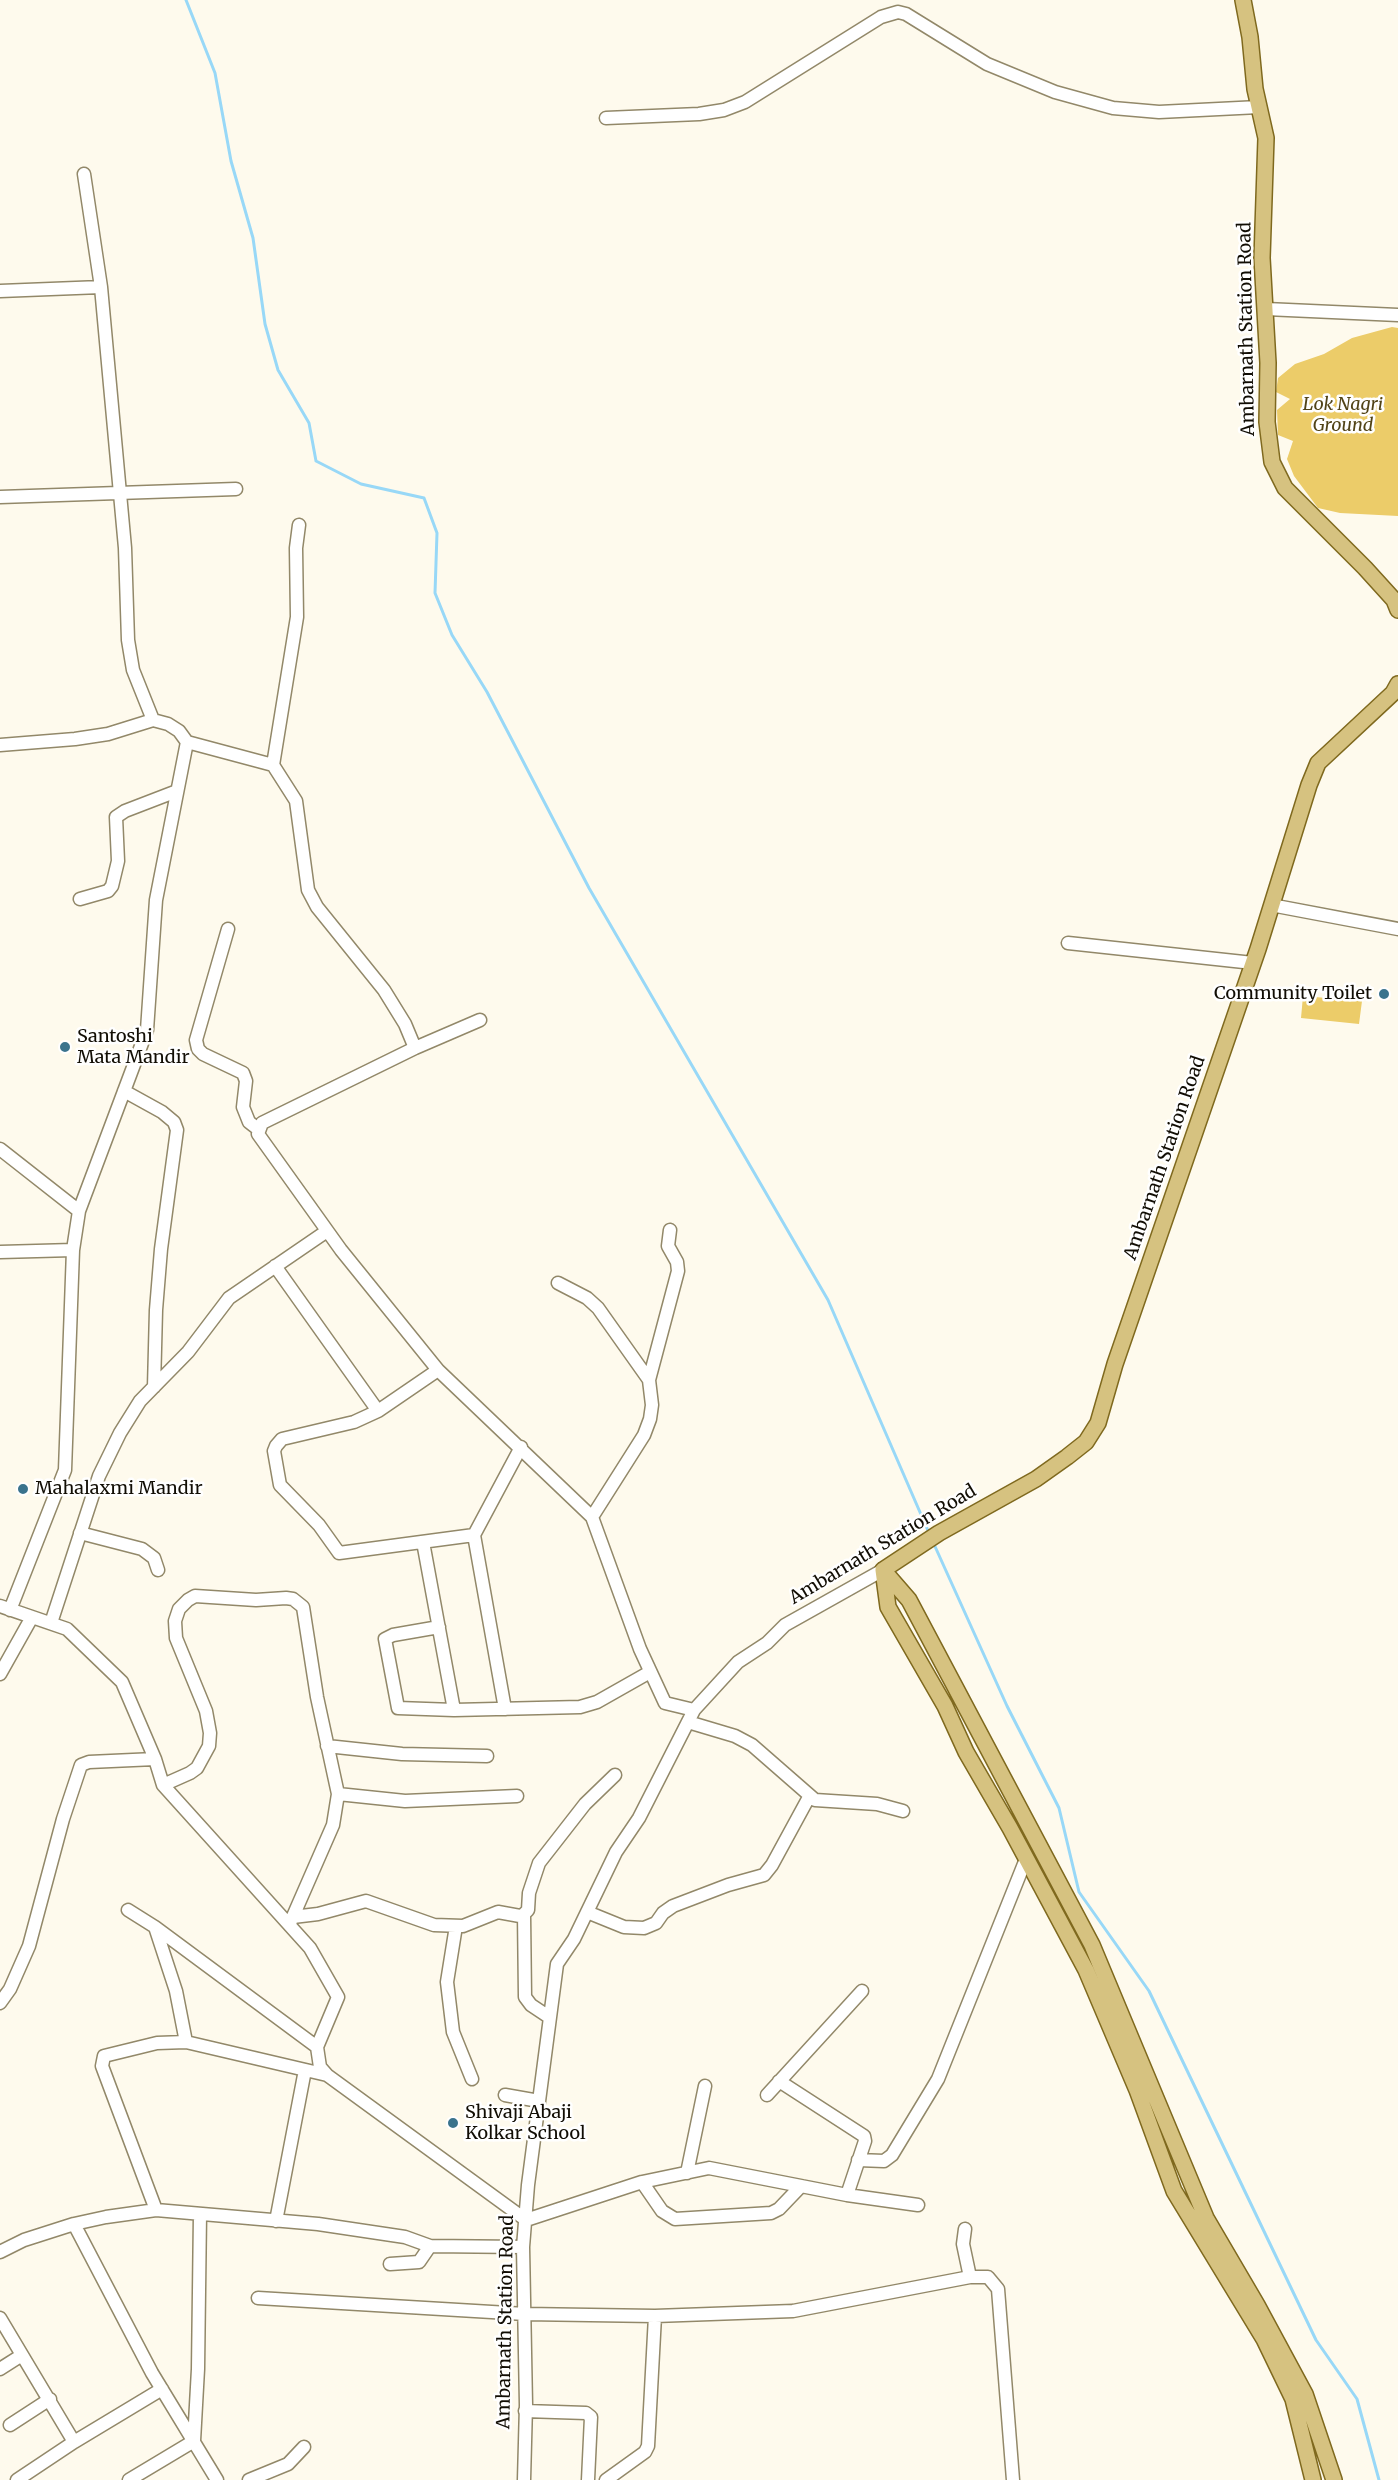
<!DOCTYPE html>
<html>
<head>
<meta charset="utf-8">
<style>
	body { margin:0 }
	canvas { display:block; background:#fefaed }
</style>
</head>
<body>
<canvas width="1398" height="2480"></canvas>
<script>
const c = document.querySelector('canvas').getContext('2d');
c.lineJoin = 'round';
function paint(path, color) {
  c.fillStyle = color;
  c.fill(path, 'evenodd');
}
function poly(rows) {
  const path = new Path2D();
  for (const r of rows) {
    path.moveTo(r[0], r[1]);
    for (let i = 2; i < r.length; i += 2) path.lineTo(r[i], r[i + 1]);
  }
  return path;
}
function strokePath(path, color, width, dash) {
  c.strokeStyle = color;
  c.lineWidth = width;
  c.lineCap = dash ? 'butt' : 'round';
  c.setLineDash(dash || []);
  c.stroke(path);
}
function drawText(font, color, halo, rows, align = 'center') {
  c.font = font + ' Merriweather,serif';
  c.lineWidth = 5;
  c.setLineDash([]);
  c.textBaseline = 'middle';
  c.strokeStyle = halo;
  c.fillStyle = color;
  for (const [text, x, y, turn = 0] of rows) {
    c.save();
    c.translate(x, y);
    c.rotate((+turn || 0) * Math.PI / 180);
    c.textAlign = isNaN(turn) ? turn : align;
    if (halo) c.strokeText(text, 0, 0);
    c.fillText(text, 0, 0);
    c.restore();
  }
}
paint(poly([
	[1392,327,1398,328,1398,516,1340,513,1318,508,1294,476,1287,459,1293,441,1278,435,1277,410,1290,399,1276,392,1278,378,1295,364,1324,354,1352,338],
	[1303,996,1362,1001,1359,1024,1301,1018]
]), '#eccc69');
strokePath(poly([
	[186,0,215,73,231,161,253,238,265,324,278,370,309,423,316,461,361,484,424,498,437,533,435,593,452,635,487,692,589,888,828,1300,929,1533],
	[933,1542,1007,1706,1059,1808,1079,1892,1149,1991,1316,2340,1357,2399,1379,2480]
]), '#98d8f7', 3);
const minor = poly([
	[606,118,699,114,724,110,745,102,881,17,898,12,906,14,987,64,1055,92,1113,108,1159,112,1259,107],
	[84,174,101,287,125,548,128,640,133,670,153,720],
	[0,291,101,287],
	[1266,309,1398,315],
	[0,497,236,489],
	[187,742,273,765,296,801,308,890,317,907,384,990,405,1024,415,1048],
	[0,745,75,739,108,734,153,720,168,724,179,731,187,742,156,900,147,1030,79,1211,73,1250,65,1470,10,1610],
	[273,765,297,617,296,548,299,525],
	[80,899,108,891,112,886,118,861,116,817,125,811,177,791],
	[1271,905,1398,929],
	[228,929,196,1040,198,1049,203,1054,243,1073,246,1081,243,1107,249,1122,258,1129],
	[1068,943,1253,963],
	[480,1020,415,1048,262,1123,258,1134,341,1250,438,1370,592,1517,640,1649,665,1703,694,1710],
	[124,1091,162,1112,174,1122,177,1130,161,1249,156,1310,154,1387],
	[0,1149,79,1211],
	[0,1252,73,1250],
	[275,1266,378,1411],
	[558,1283,587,1298,598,1308,649,1380],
	[438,1370,378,1411,354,1422,282,1439,276,1446,274,1451,280,1485,319,1525,339,1553,474,1535,521,1447],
	[592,1517,644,1435,650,1419,652,1405,649,1380,678,1271,677,1262,668,1246,670,1230],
	[80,1533,142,1549,154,1558,158,1570],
	[474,1535,505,1709],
	[423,1542,454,1710],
	[0,1606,67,1629,122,1682,155,1759,163,1785,310,1948,338,1997,317,2047,320,2067,327,2075,526,2220,642,2182,709,2168,847,2195,918,2205],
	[51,1623,99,1476,120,1433,140,1401,188,1352,229,1298,327,1231],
	[439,1627,393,1635,385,1639,398,1708,454,1710,580,1707,597,1702,650,1672],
	[0,1674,32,1617],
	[688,1722,735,1736,752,1745,815,1800,877,1804,903,1811],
	[327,1746,402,1754,487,1756],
	[163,1785,190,1773,197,1768,209,1746,210,1733,206,1711,176,1638,175,1621,179,1609,188,1600,195,1596,256,1600,286,1598,293,1599,303,1607,317,1697,338,1794,405,1801,517,1796],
	[128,1910,155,1927,317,2047],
	[587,1912,624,1927,644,1928,656,1923,663,1913,673,1906,728,1885,764,1875,772,1865,809,1797],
	[524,1914,525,1997,531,2005,549,2017],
	[293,1917,318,1914,366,1901,434,1925,463,1926,498,1912,520,1916,524,1914,528,1910,529,1893,539,1863,585,1804,615,1775],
	[291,1921,333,1825,338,1794],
	[456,1926,447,1982,453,2032,472,2079],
	[155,1927,176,1991,186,2042],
	[0,2003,10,1989,29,1946,63,1819,81,1765,89,1762,155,1759],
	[779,2081,864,2136,865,2141,847,2195],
	[505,2095,539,2101],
	[767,2095,862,1991],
	[858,2160,884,2161,892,2155,938,2079,1026,1859],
	[687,2173,705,2086],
	[642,2182,662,2211,675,2219,771,2213,779,2209,801,2186],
	[156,2210,102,2066,104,2056,157,2043,186,2042,327,2075],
	[276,2221,305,2070],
	[74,2224,152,2373,217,2480],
	[965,2229,963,2244,970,2277],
	[0,2252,24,2240,74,2224,106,2217,156,2210,318,2224,405,2237,430,2246,523,2247],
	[390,2264,419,2262,430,2246],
	[258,2298,525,2314,655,2316,793,2311,970,2277,988,2277,998,2289,1013,2480],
	[0,2318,74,2442],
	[0,2369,22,2355],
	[525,2411,586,2413,591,2417,588,2480],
	[10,2425,50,2399],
	[17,2480,74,2442,162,2389],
	[129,2480,194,2441,198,2369,200,2214],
	[249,2480,288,2464,304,2447],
	[524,2480,526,2405,523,2247,528,2185,557,1964,574,1939,616,1852,639,1818,694,1710,738,1662,767,1643,785,1625,883,1570],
	[606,2480,645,2452,648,2446,655,2316]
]);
const major = poly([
	[1243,0,1250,37,1255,89,1266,138,1262,258,1268,363,1267,422,1272,462,1285,488,1365,568,1394,600,1398,610],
	[883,1570,939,1533,1036,1479,1067,1457,1086,1442,1098,1423,1115,1364,1258,949,1309,785,1318,763,1393,693,1398,684],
	[883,1570,909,1600,1092,1945,1206,2218,1257,2305,1305,2394,1334,2480],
	[883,1570,888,1607,945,1706,966,1752,1010,1828,1086,1970,1137,2090,1174,2191,1264,2339,1293,2399,1313,2480]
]);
strokePath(minor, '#928869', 15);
strokePath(major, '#7f691e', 18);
strokePath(minor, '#fff', 12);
strokePath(major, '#d6c280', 15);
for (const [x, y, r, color] of [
	[1384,994,6,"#3a738d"],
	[65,1047,6,"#3a738d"],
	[23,1489,6,"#3a738d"],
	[453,2123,6,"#3a738d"]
]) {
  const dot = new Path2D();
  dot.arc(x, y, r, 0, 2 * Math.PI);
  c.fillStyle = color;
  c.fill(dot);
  strokePath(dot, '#fff', 2);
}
drawText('18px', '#110d04', '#fff', [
	["Ambarnath Station Road",1247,329,-91],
	["Ambarnath Station Road",1165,1158,-71],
	["Ambarnath Station Road",883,1545,-31],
	["Ambarnath Station Road",506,2322,-89]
]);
drawText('italic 18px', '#514317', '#fff', [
	["Lok Nagri",1343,405],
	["Ground",1343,426]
]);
drawText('18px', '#110d04', '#fff', [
	["Community Toilet",1372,994,"right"],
	["Santoshi",77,1037],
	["Mata Mandir",77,1058],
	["Mahalaxmi Mandir",35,1489],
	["Shivaji Abaji",465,2113],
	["Kolkar School",465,2134]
], 'left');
</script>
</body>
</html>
